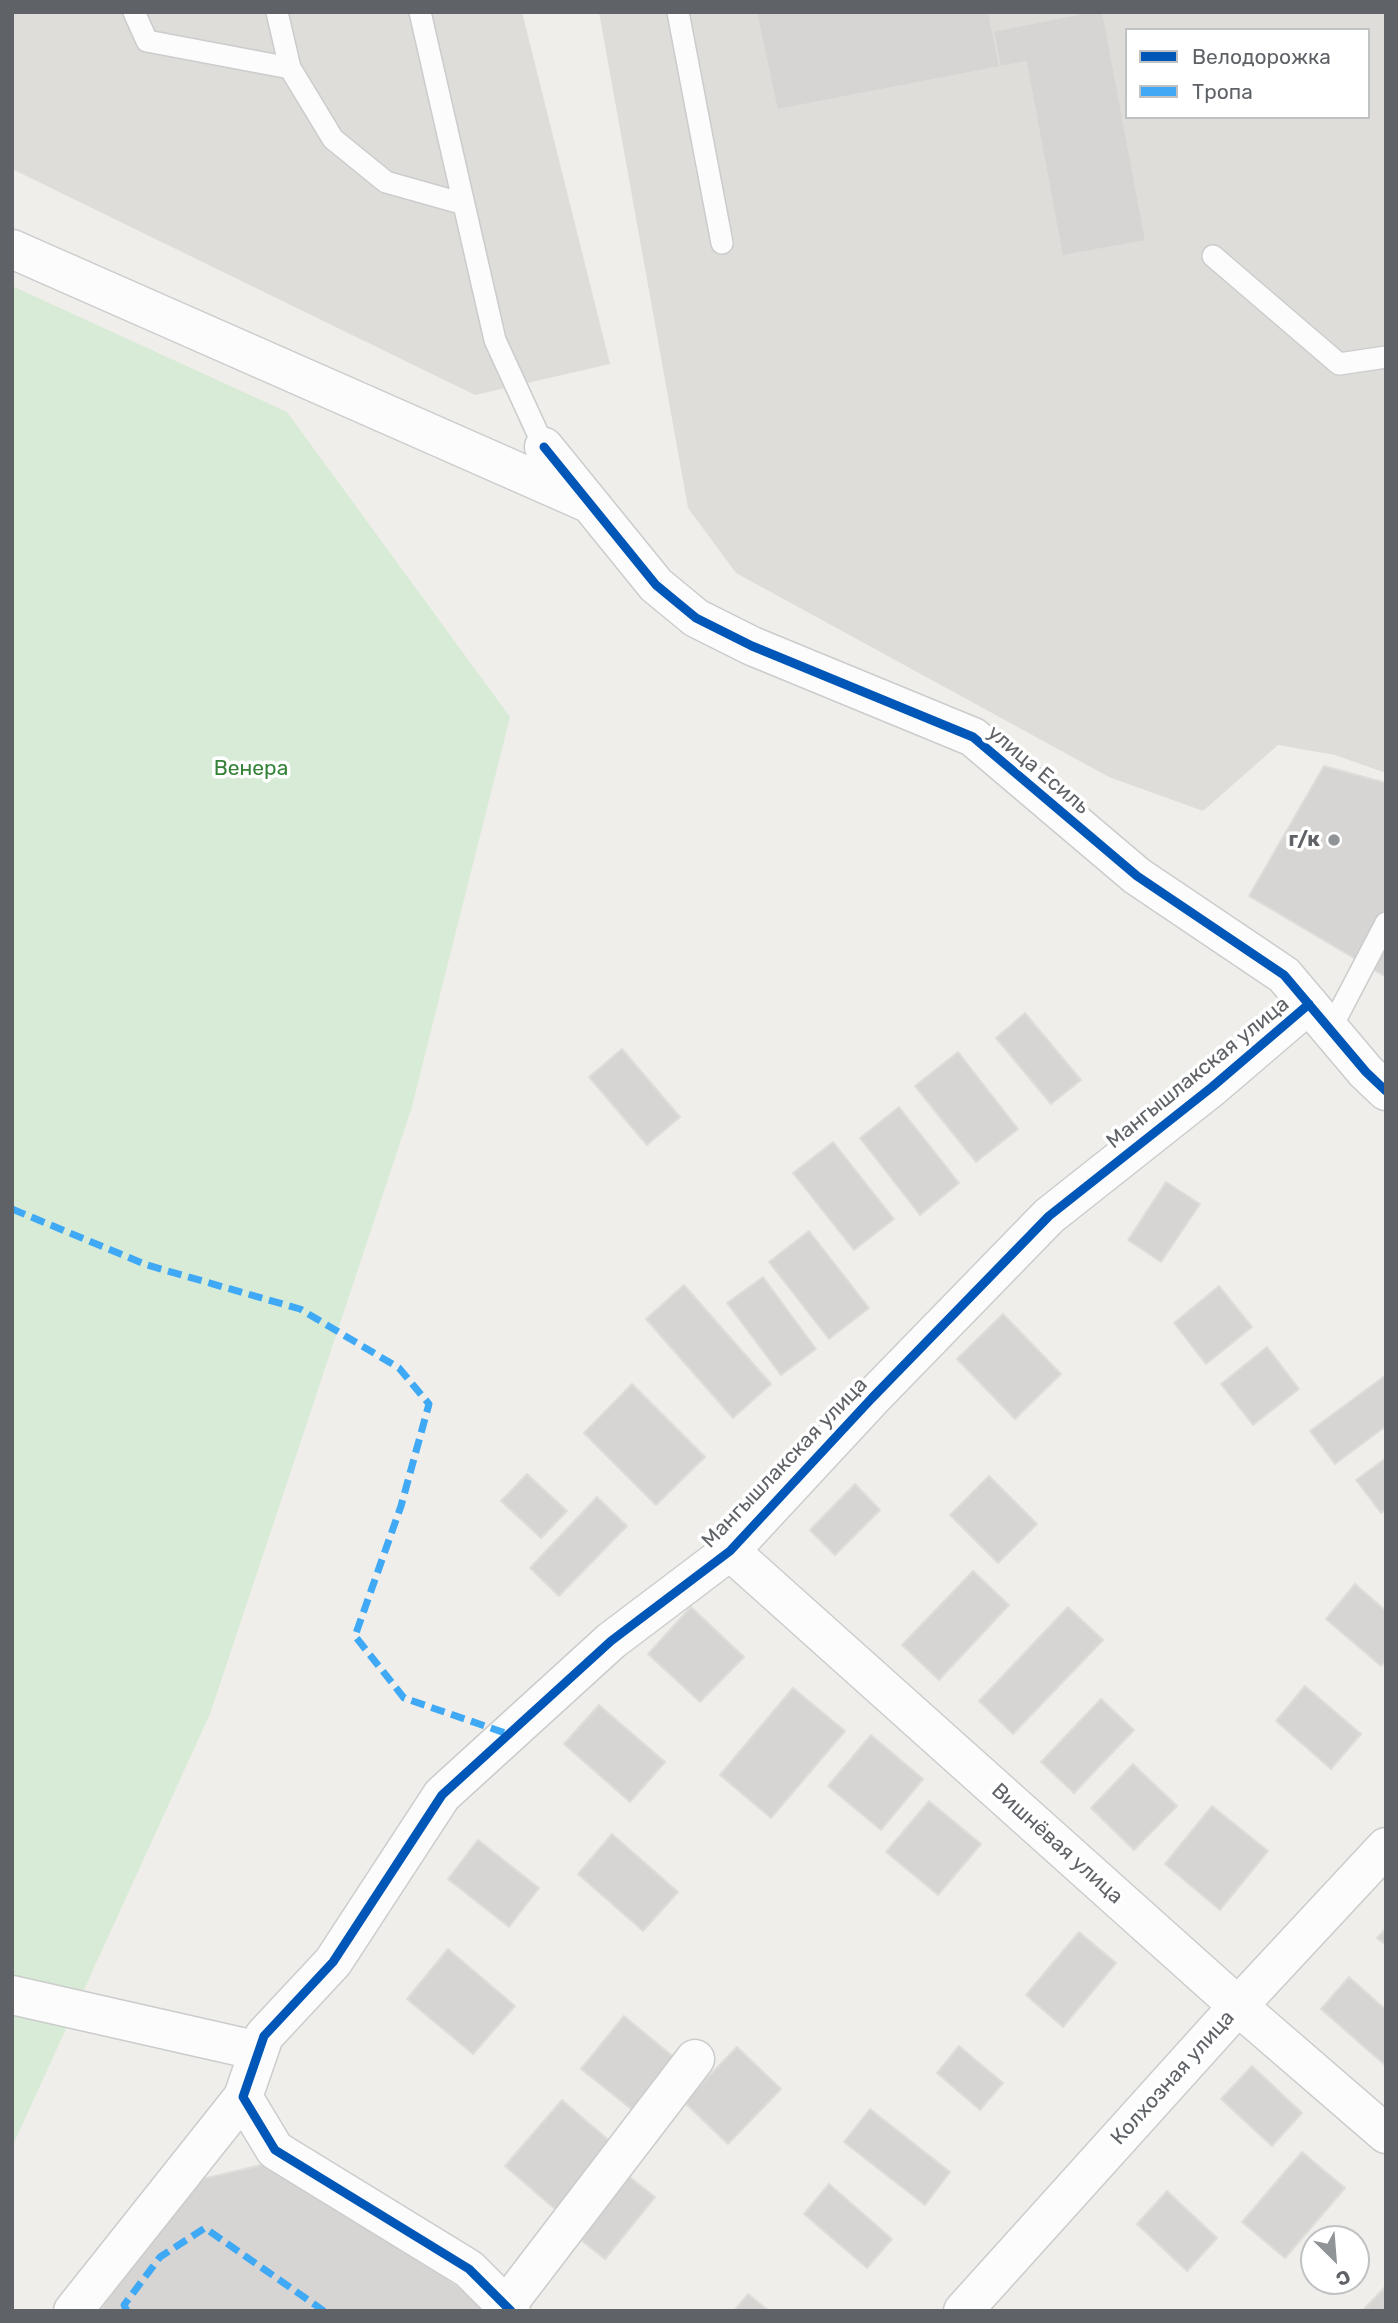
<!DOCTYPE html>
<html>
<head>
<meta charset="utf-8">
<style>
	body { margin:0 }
	#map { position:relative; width:1398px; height:2323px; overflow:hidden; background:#efeeea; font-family:Rubik,sans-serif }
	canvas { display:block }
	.frame { position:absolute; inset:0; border:14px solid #5f6368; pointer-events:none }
	.legend { position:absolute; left:1125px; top:28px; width:245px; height:91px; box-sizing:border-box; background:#fff; border:2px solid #bfc1c3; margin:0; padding:9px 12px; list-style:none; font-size:21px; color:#5f6368 }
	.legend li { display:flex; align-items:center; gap:14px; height:35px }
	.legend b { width:35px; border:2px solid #bfc1c3 }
	.north { position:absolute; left:1300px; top:2225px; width:70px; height:70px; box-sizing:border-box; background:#fff; border:2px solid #bfc1c3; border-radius:50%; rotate:155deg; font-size:19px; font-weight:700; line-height:28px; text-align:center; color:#5f6368 }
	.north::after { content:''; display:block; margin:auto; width:24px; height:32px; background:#919496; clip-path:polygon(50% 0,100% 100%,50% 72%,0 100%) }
</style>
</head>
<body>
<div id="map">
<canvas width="1398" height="2323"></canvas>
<div class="frame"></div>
<ul class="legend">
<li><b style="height:9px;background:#0057b8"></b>Велодорожка</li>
<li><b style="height:9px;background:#3fa9f5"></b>Тропа</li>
</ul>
<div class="north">С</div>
</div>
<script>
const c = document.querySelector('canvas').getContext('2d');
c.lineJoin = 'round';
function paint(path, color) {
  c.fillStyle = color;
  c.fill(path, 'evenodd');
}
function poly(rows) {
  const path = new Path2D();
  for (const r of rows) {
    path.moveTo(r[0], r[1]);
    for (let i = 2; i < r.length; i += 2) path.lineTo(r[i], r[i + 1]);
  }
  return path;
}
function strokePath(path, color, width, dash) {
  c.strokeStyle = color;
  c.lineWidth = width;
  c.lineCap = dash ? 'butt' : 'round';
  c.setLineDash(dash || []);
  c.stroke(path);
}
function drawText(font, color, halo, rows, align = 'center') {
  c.font = font + ' Rubik,sans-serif';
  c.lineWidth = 7;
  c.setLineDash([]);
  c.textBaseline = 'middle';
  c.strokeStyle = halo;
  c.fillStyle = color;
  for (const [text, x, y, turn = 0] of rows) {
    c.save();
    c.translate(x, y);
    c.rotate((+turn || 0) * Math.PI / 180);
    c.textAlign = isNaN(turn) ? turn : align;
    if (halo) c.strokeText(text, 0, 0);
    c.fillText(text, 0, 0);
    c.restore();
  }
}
paint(poly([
	[12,12,522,12,610,364,475,395,12,169],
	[599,12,1386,12,1386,773,1335,755,1278,745,1203,811,1109,777,736,573,688,508],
	[1127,30,1368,30,1368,117,1127,117]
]), '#dfddda');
paint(poly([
	[12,286,287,412,510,717,411,1110,210,1714,12,2147]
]), '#d8ebd6');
const building = poly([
	[756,12,989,12,1000,67,777,110,756,12],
	[1088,12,1103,12,1146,241,1062,256,1026,62,1000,67,993,31,1088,12],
	[1324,766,1386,783,1386,977,1249,896,1324,766],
	[1025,1013,1081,1080,1051,1104,996,1038,1025,1013],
	[622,1049,680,1117,647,1145,589,1077,622,1049],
	[958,1052,1018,1129,976,1162,915,1086,958,1052],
	[899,1107,959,1183,920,1215,860,1138,899,1107],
	[833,1142,894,1219,854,1250,793,1173,833,1142],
	[1166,1182,1200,1204,1161,1262,1128,1240,1166,1182],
	[809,1231,869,1308,829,1339,769,1262,809,1231],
	[763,1277,816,1349,781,1375,727,1303,763,1277],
	[684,1285,771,1384,733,1418,646,1319,684,1285],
	[1219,1286,1252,1327,1206,1364,1174,1323,1219,1286],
	[1003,1314,1061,1374,1015,1419,957,1359,1003,1314],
	[1267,1347,1299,1389,1253,1425,1221,1384,1267,1347],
	[1386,1375,1386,1426,1335,1464,1310,1431,1386,1375],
	[632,1384,705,1457,656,1505,584,1433,632,1384],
	[1386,1458,1386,1509,1381,1513,1356,1480,1386,1458],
	[527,1474,567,1511,541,1538,501,1501,527,1474],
	[989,1476,1037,1524,998,1563,950,1515,989,1476],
	[855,1484,880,1510,835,1555,810,1530,855,1484],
	[597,1497,627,1526,559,1596,530,1568,597,1497],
	[973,1571,1009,1605,939,1680,902,1645,973,1571],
	[1355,1584,1386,1611,1386,1661,1381,1666,1326,1619,1355,1584],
	[691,1607,744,1657,700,1702,648,1654,691,1607],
	[1068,1607,1103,1640,1013,1734,979,1701,1068,1607],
	[1305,1686,1361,1734,1331,1769,1276,1721,1305,1686],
	[793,1688,845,1731,771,1818,720,1775,793,1688],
	[1101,1699,1134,1730,1074,1793,1041,1762,1101,1699],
	[599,1705,665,1762,630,1802,564,1744,599,1705],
	[871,1735,923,1779,881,1830,828,1786,871,1735],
	[1133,1764,1177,1806,1134,1850,1091,1808,1133,1764],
	[929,1801,981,1844,938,1895,886,1852,929,1801],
	[1212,1806,1268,1851,1220,1910,1165,1864,1212,1806],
	[612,1834,678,1892,643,1931,578,1874,612,1834],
	[478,1840,539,1888,509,1927,448,1879,478,1840],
	[1386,1928,1386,1945,1377,1938,1386,1928],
	[1079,1932,1116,1963,1063,2027,1026,1995,1079,1932],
	[448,1949,515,2006,473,2054,407,1999,448,1949],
	[1349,1977,1386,2010,1386,2066,1321,2009,1349,1977],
	[624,2016,682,2064,640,2116,581,2069,624,2016],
	[959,2046,1003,2083,980,2110,937,2073,959,2046],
	[737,2047,781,2089,728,2144,684,2102,737,2047],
	[1252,2066,1302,2113,1272,2146,1221,2099,1252,2066],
	[562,2100,613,2144,556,2210,505,2166,562,2100],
	[870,2109,950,2172,925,2205,844,2142,870,2109],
	[1302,2152,1345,2188,1285,2258,1242,2222,1302,2152],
	[278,2161,493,2311,100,2311,186,2183,278,2161],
	[627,2175,655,2197,605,2259,577,2237,627,2175],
	[829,2184,892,2239,867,2268,804,2214,829,2184],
	[1167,2191,1217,2238,1187,2271,1137,2224,1167,2191],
	[1386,2286,1386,2311,1364,2311,1363,2310,1386,2286],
	[748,2294,769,2311,734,2311,748,2294]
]);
paint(building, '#d6d5d3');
strokePath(building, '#deddd9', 2);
const lane = poly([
	[134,12,147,41,290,68],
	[277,12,290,68,333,139,386,182,464,204],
	[420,12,495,340,544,447],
	[678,12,722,243],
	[1213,256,1339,364,1386,357],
	[1330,1030,1386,923]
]);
const street = poly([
	[12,249,586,502],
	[544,447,656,585,696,618,752,646,973,737,1137,876,1284,975,1366,1072,1386,1091],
	[730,1551,1238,2006,1386,2134],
	[12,1995,259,2051],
	[506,2306,695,2059],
	[73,2311,243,2097],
	[511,2311,469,2269,275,2150,243,2097,264,2036,333,1962,442,1795,611,1641,730,1551,872,1398,1049,1216,1212,1087,1309,1004],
	[963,2311,1238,2006,1386,1847]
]);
strokePath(lane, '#cbcccc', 24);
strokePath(street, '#cbcccc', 41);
strokePath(lane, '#fdfcfc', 21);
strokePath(street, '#fdfcfc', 38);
strokePath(poly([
	[12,1209,147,1265,300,1309,399,1368,429,1404,401,1506,355,1636,404,1698,508,1734],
	[127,2311,124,2305,160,2257,205,2228,324,2311]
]), '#3fa9f5', 7, [14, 7]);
strokePath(poly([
	[544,447,656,585,696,618,752,646,973,737,1137,876,1284,975,1366,1072,1386,1091],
	[511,2311,469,2269,275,2150,243,2097,264,2036,333,1962,442,1795,611,1641,730,1551,872,1398,1049,1216,1212,1087,1309,1004]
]), '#0057b8', 9);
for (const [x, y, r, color] of [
	[1334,840,7,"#919496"]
]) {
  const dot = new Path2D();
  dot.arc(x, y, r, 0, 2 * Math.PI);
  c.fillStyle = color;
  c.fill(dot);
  strokePath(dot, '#fff', 2.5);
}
drawText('21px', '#348238', '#fff', [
	["Венера",251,769]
]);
drawText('21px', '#5f6368', '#fff', [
	["улица Есиль",1038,770,40],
	["Мангышлакская улица",1198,1073,-39],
	["Мангышлакская улица",785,1463,-46],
	["Вишнёвая улица",1057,1844,42],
	["Колхозная улица",1173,2078,-48]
]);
drawText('bold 21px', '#5f6368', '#fff', [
	["г/к",1320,840]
], 'right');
</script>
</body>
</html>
